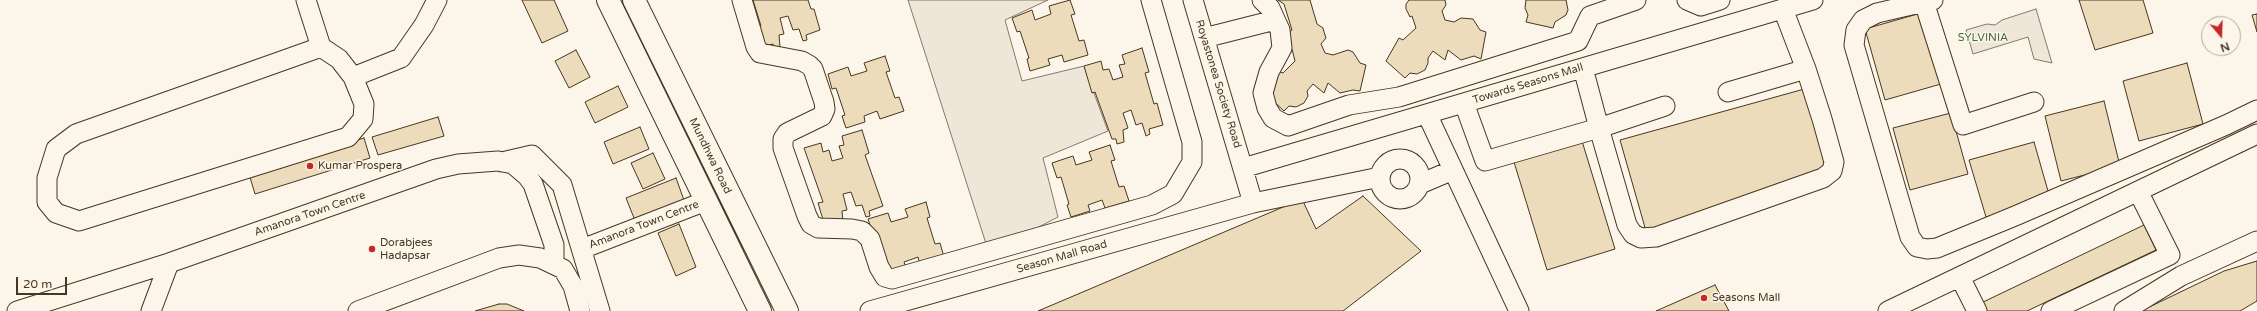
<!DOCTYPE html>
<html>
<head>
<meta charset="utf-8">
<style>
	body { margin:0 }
	#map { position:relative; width:2257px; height:311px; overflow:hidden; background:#fbf6e9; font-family:"Varela Round",sans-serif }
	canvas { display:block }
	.north { position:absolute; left:2201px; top:16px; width:40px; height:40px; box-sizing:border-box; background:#fbf6e9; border:1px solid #b4a999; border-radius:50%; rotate:161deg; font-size:11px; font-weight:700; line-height:16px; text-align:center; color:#4a3520 }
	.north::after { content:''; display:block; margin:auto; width:14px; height:18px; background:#c62828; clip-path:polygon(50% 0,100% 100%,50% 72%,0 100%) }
	.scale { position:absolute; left:16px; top:277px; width:51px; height:18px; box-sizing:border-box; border:2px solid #4a3520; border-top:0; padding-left:5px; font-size:12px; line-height:14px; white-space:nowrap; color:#4a3520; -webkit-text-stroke:3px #fbf6e9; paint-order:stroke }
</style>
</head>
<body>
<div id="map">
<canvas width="2257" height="311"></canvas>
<div class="north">N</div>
<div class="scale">20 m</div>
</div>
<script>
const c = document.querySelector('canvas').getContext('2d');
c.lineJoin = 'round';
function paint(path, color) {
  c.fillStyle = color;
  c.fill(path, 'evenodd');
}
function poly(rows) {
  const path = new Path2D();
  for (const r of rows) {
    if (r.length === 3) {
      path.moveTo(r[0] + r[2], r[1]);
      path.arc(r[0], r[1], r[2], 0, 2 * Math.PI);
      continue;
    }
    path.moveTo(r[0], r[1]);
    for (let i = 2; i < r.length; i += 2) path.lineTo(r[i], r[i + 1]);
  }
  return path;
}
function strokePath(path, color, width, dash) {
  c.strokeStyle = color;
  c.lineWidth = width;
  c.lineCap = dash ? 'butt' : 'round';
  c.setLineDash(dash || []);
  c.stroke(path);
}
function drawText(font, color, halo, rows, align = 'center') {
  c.font = font + ' "Varela Round",sans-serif';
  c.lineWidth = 3;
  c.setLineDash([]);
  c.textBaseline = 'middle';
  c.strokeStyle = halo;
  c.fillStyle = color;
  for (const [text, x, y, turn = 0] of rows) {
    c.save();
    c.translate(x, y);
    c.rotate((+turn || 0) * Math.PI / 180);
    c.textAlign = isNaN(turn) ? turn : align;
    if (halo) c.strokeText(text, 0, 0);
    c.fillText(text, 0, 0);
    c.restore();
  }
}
const green = poly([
	[908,0,1048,0,1005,20,1022,81,1084,66,1108,131,1043,158,1058,217,989,253,908,0],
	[2036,9,2052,63,2034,59,2028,37,1973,54,1966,30,1987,24,1995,25,2002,20,2036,9]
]);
paint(green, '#ede6d9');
strokePath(green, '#887966', 1);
const building = poly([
	[522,0,554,0,568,31,542,43,522,0],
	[753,0,808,0,811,9,814,9,820,30,806,35,807,40,803,41,799,29,793,30,788,16,780,18,784,34,779,35,780,47,774,49,773,44,761,47,755,27,761,26,753,0],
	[1070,0,1075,14,1071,15,1079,41,1084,40,1088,55,1064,62,1062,55,1048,59,1050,65,1030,71,1027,59,1029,58,1020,31,1017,32,1012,18,1032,10,1035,20,1051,14,1049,6,1070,0],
	[1278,0,1310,0,1317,24,1323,28,1324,32,1326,38,1321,44,1325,53,1333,55,1348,50,1353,52,1360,63,1366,65,1360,91,1353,90,1340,93,1328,83,1324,93,1313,84,1307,91,1308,96,1304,103,1296,107,1289,106,1284,111,1266,94,1278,71,1283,73,1295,61,1292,49,1289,50,1288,33,1292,30,1284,4,1278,0],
	[1409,0,1445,0,1446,5,1442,11,1445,20,1454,22,1461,18,1473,19,1480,30,1486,32,1481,59,1474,56,1461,60,1448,50,1445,60,1433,51,1428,58,1428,63,1425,70,1417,74,1410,73,1405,78,1386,61,1399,38,1403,40,1416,28,1412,16,1410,17,1406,9,1406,4,1409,0],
	[1526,0,1566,0,1568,10,1566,15,1555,22,1553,28,1526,22,1528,15,1525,8,1526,0],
	[2079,0,2143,0,2153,33,2095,50,2079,0],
	[1921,13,1941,84,1885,100,1865,29,1921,13],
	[2257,14,2257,32,2252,15,2257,14],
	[1142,48,1149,72,1145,73,1154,104,1157,103,1163,125,1149,129,1150,134,1146,136,1142,123,1136,125,1131,110,1123,113,1128,128,1123,130,1124,142,1117,144,1116,139,1112,139,1095,92,1092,93,1084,66,1101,61,1103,70,1109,69,1113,80,1123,77,1119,65,1125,64,1122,55,1142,48],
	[576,50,590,77,569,88,555,61,576,50],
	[885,56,890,71,886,72,895,98,899,97,904,111,880,119,877,111,864,116,865,122,846,128,842,116,845,115,836,88,832,89,828,74,848,67,851,76,867,71,864,63,885,56],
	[2187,63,2203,124,2139,141,2123,81,2187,63],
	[618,86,628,107,595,123,585,102,618,86],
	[1808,88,1825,167,1646,231,1620,140,1808,88],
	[2104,101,2120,166,2061,181,2045,116,2104,101],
	[1951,113,1968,174,1910,190,1893,128,1951,113],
	[438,117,444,136,378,155,372,137,438,117],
	[640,127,649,149,613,164,604,142,640,127],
	[862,130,869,153,865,155,883,206,869,211,870,216,866,217,862,205,856,206,851,192,843,194,847,210,842,211,843,223,824,223,818,203,823,202,804,148,821,143,823,152,829,150,832,161,843,158,839,146,844,145,842,136,862,130],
	[364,138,370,158,255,194,249,174,364,138],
	[1582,141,1615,249,1547,270,1514,162,1582,141],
	[2034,142,2050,198,1986,217,1969,160,2034,142],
	[1110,145,1115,160,1111,161,1119,187,1124,186,1129,201,1105,208,1102,200,1088,205,1090,211,1071,217,1067,205,1069,204,1061,177,1057,178,1052,163,1073,156,1076,165,1092,160,1089,152,1110,145],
	[653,153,665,179,643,189,631,163,653,153],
	[676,178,685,203,636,223,626,198,676,178],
	[1363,196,1421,251,1343,311,1038,311,1302,199,1316,229,1363,196],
	[926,202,930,217,927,218,935,244,940,243,944,257,920,265,918,257,904,262,906,268,886,274,868,219,888,213,891,222,908,217,905,209,926,202],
	[679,224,696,267,676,276,658,233,679,224],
	[2144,225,2156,250,2027,311,1982,311,1979,304,2144,225],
	[2257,261,2257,301,2240,311,2141,311,2224,271,2257,261],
	[1715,285,1729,311,1656,311,1715,285],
	[499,304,507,304,524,311,475,311,499,304]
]);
paint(building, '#ecdcbc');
strokePath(building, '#4a3520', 1);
const minor = poly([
	[306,0,321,47,339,59,353,77,364,104,363,119,348,137,79,221,56,213,47,202,47,178,56,149,76,134,321,47],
	[742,0,756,47,760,53,802,61,809,65,813,69,824,102,825,109,822,116,787,133,783,139,783,148,807,216,811,224,818,228,852,229,862,231,870,239,879,267,885,277,892,279,1152,205,1173,194,1192,162,1192,142,1151,0],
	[1193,0,1253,203],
	[1262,0,1270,8,1280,30,1282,48,1269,72,1263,93,1267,108,1273,118,1288,126,1349,105,1399,97,1578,41,1590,16,1636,0],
	[1687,0,1701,6,1720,0],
	[1933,0,1877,13,1863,20,1856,30,1854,45,1910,237,1917,247,1927,249,1937,248,2015,216,2226,125,2257,110],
	[1924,2,1963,125,2034,102],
	[1204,38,1275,20],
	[1583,68,1599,128,1665,106],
	[353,77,401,58,424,25,437,0],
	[1728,92,1806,69],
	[1464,103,1485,161,1599,128,1627,225,1633,234,1641,238,1656,237,1823,178,1832,171,1834,162,1822,119,1806,69,1783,9],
	[1427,114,1519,311],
	[1400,179,20],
	[502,162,532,155,562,185,600,311],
	[1243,168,1813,0],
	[1420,184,1453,170],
	[582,249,706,201],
	[1960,277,1977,311],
	[17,311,169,263,436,169,458,164,498,161,513,164,527,176,533,184,554,245,554,264],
	[151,311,169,263],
	[358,311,499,258,519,255,540,258,563,269,573,286,580,311],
	[870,311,1253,203,1380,177],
	[1888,311,2257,134],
	[2051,311,2170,255,2138,191],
	[2124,311,2181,276,2257,241]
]);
const highway = poly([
	[608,0,760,311],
	[634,0,787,311]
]);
strokePath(minor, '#4a3520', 21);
strokePath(highway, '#4a3520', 24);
strokePath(minor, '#fbf6e9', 19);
strokePath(highway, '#fbf6e9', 22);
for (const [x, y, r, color] of [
	[310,166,4,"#c62828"],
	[372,249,4,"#c62828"],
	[1704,298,4,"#c62828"]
]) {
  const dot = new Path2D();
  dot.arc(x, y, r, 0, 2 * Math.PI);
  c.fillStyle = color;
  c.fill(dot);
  strokePath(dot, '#fbf6e9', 1.5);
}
drawText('11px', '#436837', '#fbf6e9', [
	["SYLVINIA",1983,38]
]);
drawText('11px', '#4a3520', '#fbf6e9', [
	["Royastonea Society Road",1218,84,73],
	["Towards Seasons Mall",1528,84,-17],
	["Mundhwa Road",710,156,64],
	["Amanora Town Centre",310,214,-19],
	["Amanora Town Centre",644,225,-21],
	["Season Mall Road",1062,257,-16]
]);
drawText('11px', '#4a3520', '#fbf6e9', [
	["Kumar Prospera",318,166],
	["Dorabjees",380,243],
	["Hadapsar",380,256],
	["Seasons Mall",1712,298]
], 'left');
</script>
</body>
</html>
